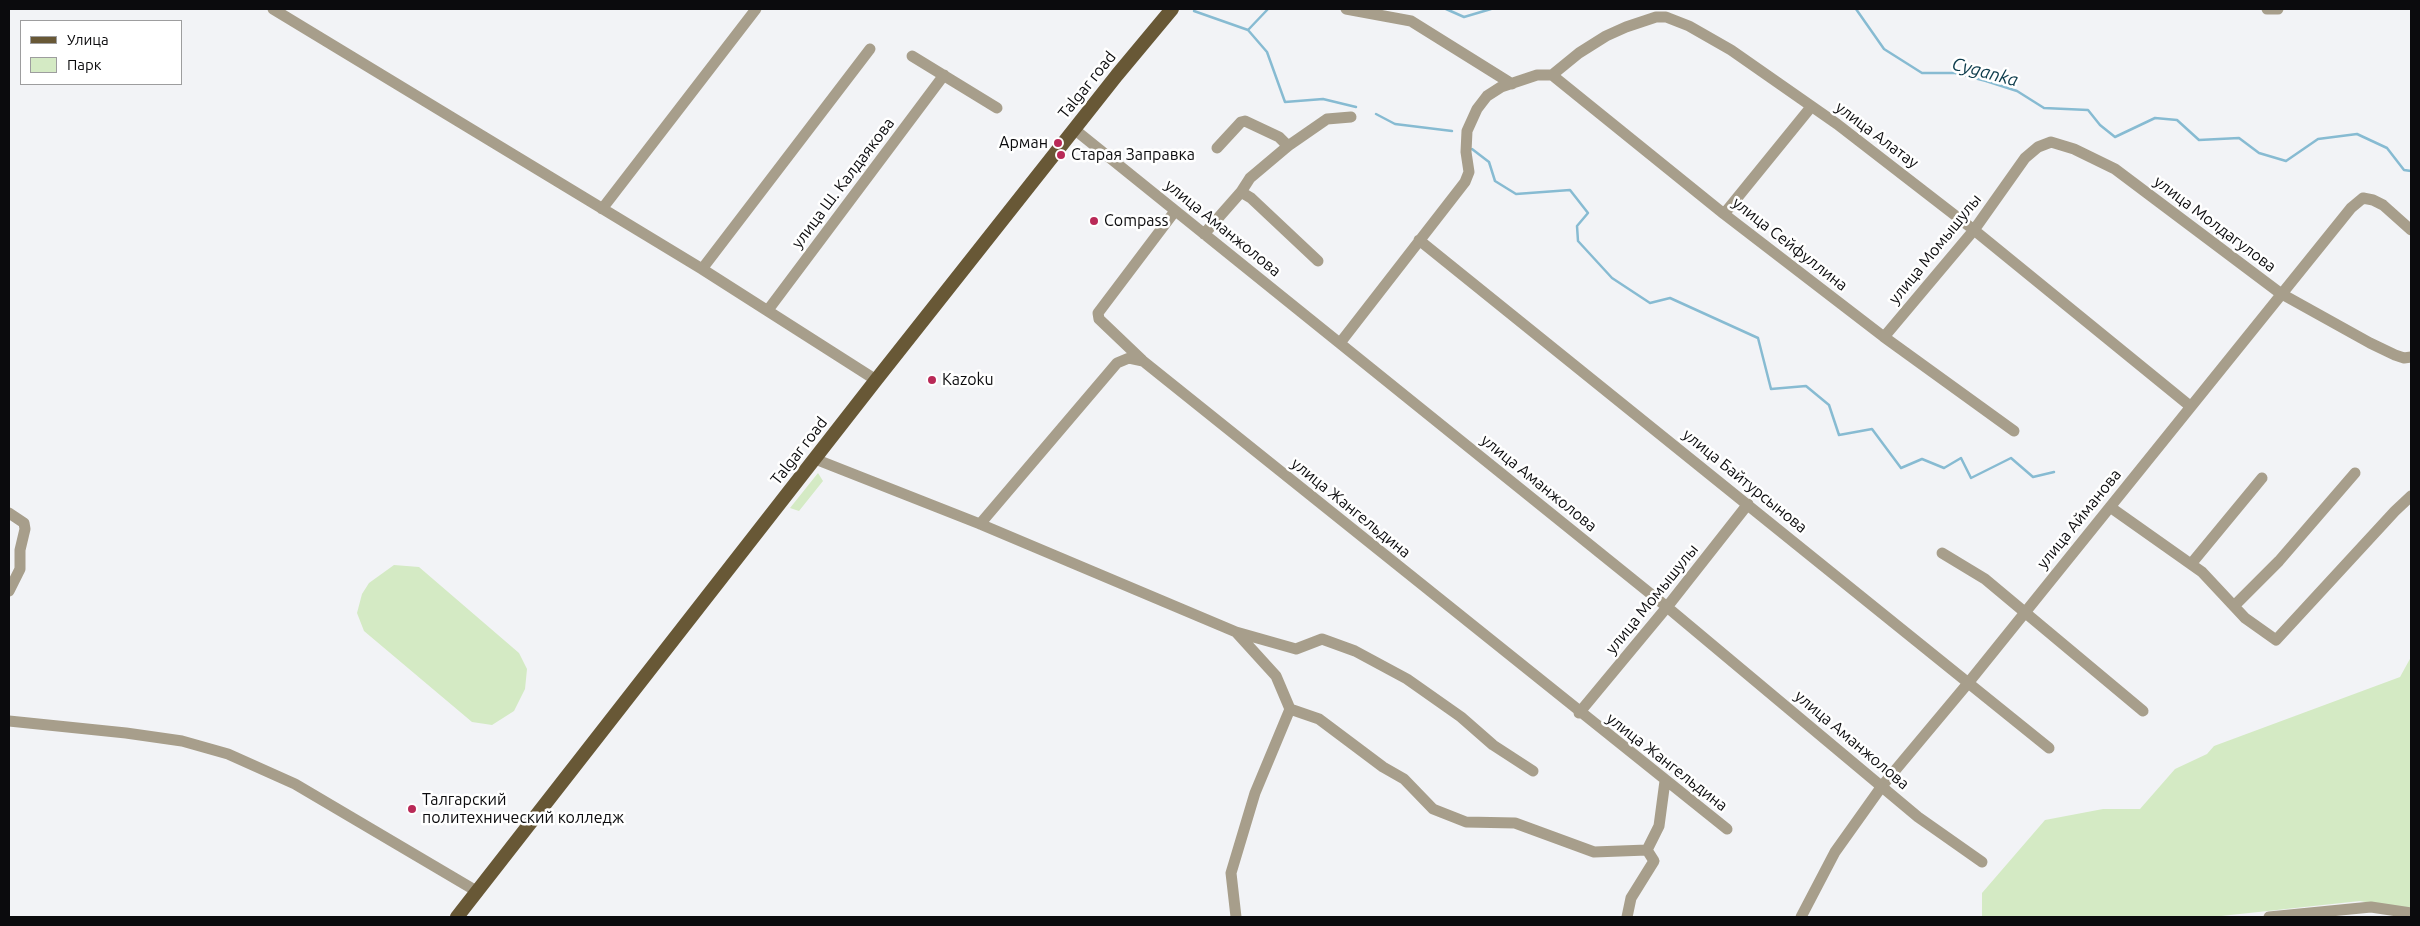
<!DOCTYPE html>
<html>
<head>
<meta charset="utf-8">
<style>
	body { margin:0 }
	#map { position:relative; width:2420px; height:926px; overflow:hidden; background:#f2f3f6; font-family:Ubuntu,sans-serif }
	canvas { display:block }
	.frame { position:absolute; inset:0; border:10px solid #0b0b0d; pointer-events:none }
	.legend { position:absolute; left:20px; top:20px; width:162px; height:65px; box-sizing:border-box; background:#fff; border:1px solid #9d9d9e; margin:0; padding:6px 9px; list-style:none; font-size:15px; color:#0b0b0d }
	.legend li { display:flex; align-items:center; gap:10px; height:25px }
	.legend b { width:25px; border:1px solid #9d9d9e }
</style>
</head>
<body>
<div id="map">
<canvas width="2420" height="926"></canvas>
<div class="frame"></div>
<ul class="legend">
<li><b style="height:6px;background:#685836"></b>Улица</li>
<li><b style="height:14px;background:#d4eac4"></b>Парк</li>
</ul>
</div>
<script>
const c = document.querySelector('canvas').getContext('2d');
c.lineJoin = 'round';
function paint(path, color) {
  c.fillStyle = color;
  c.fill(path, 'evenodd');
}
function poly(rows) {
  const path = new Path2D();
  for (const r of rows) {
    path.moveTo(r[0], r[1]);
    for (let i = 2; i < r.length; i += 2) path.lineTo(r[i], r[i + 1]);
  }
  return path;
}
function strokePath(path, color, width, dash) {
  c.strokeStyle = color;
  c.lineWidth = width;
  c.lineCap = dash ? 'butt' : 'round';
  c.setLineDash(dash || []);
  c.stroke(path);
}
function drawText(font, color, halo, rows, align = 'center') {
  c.font = font + ' Ubuntu,sans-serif';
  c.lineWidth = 5;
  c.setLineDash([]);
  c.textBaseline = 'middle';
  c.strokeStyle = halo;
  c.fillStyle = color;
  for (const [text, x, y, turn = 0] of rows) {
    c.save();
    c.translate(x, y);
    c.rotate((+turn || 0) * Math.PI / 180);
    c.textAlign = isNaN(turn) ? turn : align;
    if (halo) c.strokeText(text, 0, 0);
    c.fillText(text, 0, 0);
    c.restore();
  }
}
paint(poly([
	[818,473,823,481,799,511,790,508],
	[394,565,419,567,519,653,527,669,525,689,514,711,492,725,472,722,364,631,357,613,362,594,369,583],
	[2411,657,2411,911,2360,901,2212,917,1982,917,1982,893,2045,820,2103,809,2140,809,2175,769,2207,754,2214,746,2400,677]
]), '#d4eac4');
strokePath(poly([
	[1446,9,1464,17,1491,9],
	[1856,9,1884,49,1922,73,1955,73,1986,81,2017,91,2044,108,2088,110,2100,125,2115,137,2155,118,2177,120,2199,140,2239,138,2259,153,2286,161,2318,139,2357,134,2387,148,2404,170,2411,171],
	[1194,11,1248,30,1268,9],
	[1248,30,1267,52,1285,102,1323,99,1356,107],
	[1376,114,1395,124,1452,131],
	[1472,149,1489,162,1495,181,1516,194,1570,190,1588,213,1577,226,1578,241,1612,278,1650,303,1670,298,1758,338,1771,389,1806,386,1829,405,1839,435,1872,429,1901,468,1922,459,1944,468,1961,458,1971,478,2011,458,2033,477,2054,472]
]), '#87bbd2', 2.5);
strokePath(poly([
	[273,9,702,269,876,380],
	[1346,9,1411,21,1512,84],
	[2267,9,2278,9],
	[912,56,997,108],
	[1552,75,1724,214,1884,337,2014,431],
	[1074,129,1667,607,1918,817,1982,862],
	[1288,146,1327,119,1351,117],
	[1217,148,1241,122,1245,121,1279,137,1288,146,1250,178,1241,192],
	[602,209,756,9],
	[1724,214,1811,107],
	[1204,234,1241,192,1251,198,1318,261],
	[1419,240,2049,748],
	[702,269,870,49],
	[768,310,944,75],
	[1884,337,1974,230,2025,158,2038,147,2051,142,2074,149,2115,169,2280,293,2370,343,2395,355,2404,358,2411,357],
	[1340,343,1465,182,1469,172,1466,152,1467,131,1477,109,1487,96,1501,87,1537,75,1552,75,1579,53,1606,36,1626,27,1656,17,1666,17,1689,26,1731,50,1837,124,1974,230,2190,406],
	[1142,360,1099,319,1098,313,1175,211],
	[815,459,980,524,1236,632,1296,649,1322,639,1355,651,1407,679,1461,717,1493,745,1533,771],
	[2110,507,2202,572,2245,618,2276,640,2395,511,2411,496],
	[9,513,24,523,25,529,20,550,20,569,9,591],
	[980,524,1117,363,1129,358,1143,361,1727,829],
	[1942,553,1985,579,2143,711],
	[2191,564,2262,478],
	[2234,606,2279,561,2355,473],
	[1236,632,1276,676,1290,709],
	[1579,713,1667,607,1748,504],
	[9,721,126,733,182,741,228,754,295,784,478,892],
	[1647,850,1659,826,1665,781],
	[1236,917,1231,873,1255,793,1290,709,1319,719,1383,767,1404,779,1433,809,1466,822,1515,823,1594,852,1647,850,1654,861,1631,898,1627,917],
	[1801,917,1835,852,1882,786,1969,682,2351,208,2363,198,2373,200,2383,205,2411,230],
	[2269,917,2371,907,2411,913]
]), '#a79e8b', 11);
strokePath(poly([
	[457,917,876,380,1117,75,1172,9]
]), '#685836', 14);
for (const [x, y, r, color] of [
	[1058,143,5,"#b92957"],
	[1061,155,5,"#b92957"],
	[1094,221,5,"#b92957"],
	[932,380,5,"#b92957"],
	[412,809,5,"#b92957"]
]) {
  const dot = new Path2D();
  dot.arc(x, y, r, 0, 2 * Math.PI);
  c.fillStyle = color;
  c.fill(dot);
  strokePath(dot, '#fff', 2);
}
drawText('16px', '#0b0b0d', '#fff', [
	["Talgar road",1087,85,-51],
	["улица Алатау",1877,135,37],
	["улица Ш. Калдаякова",843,183,-53],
	["улица Молдагулова",2215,224,37],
	["улица Аманжолова",1223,228,39],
	["улица Сейфуллина",1790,244,38],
	["улица Момышулы",1935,249,-51],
	["Talgar road",799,451,-52],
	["улица Байтурсынова",1745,481,39],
	["улица Аманжолова",1539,483,39],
	["улица Жангельдина",1351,508,39],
	["улица Айманова",2079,519,-51],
	["улица Момышулы",1652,599,-51],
	["улица Аманжолова",1852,740,40],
	["улица Жангельдина",1667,762,38]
]);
drawText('16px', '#0b0b0d', '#fff', [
	["Арман",1048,143,"right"],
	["Старая Заправка",1071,155],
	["Compass",1104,221],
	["Kazoku",942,380],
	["Талгарский",422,800],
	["политехнический колледж",422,818]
], 'left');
drawText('italic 18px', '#0c3b4b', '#fff', [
	["Cyganka",1985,72,15]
]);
</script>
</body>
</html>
